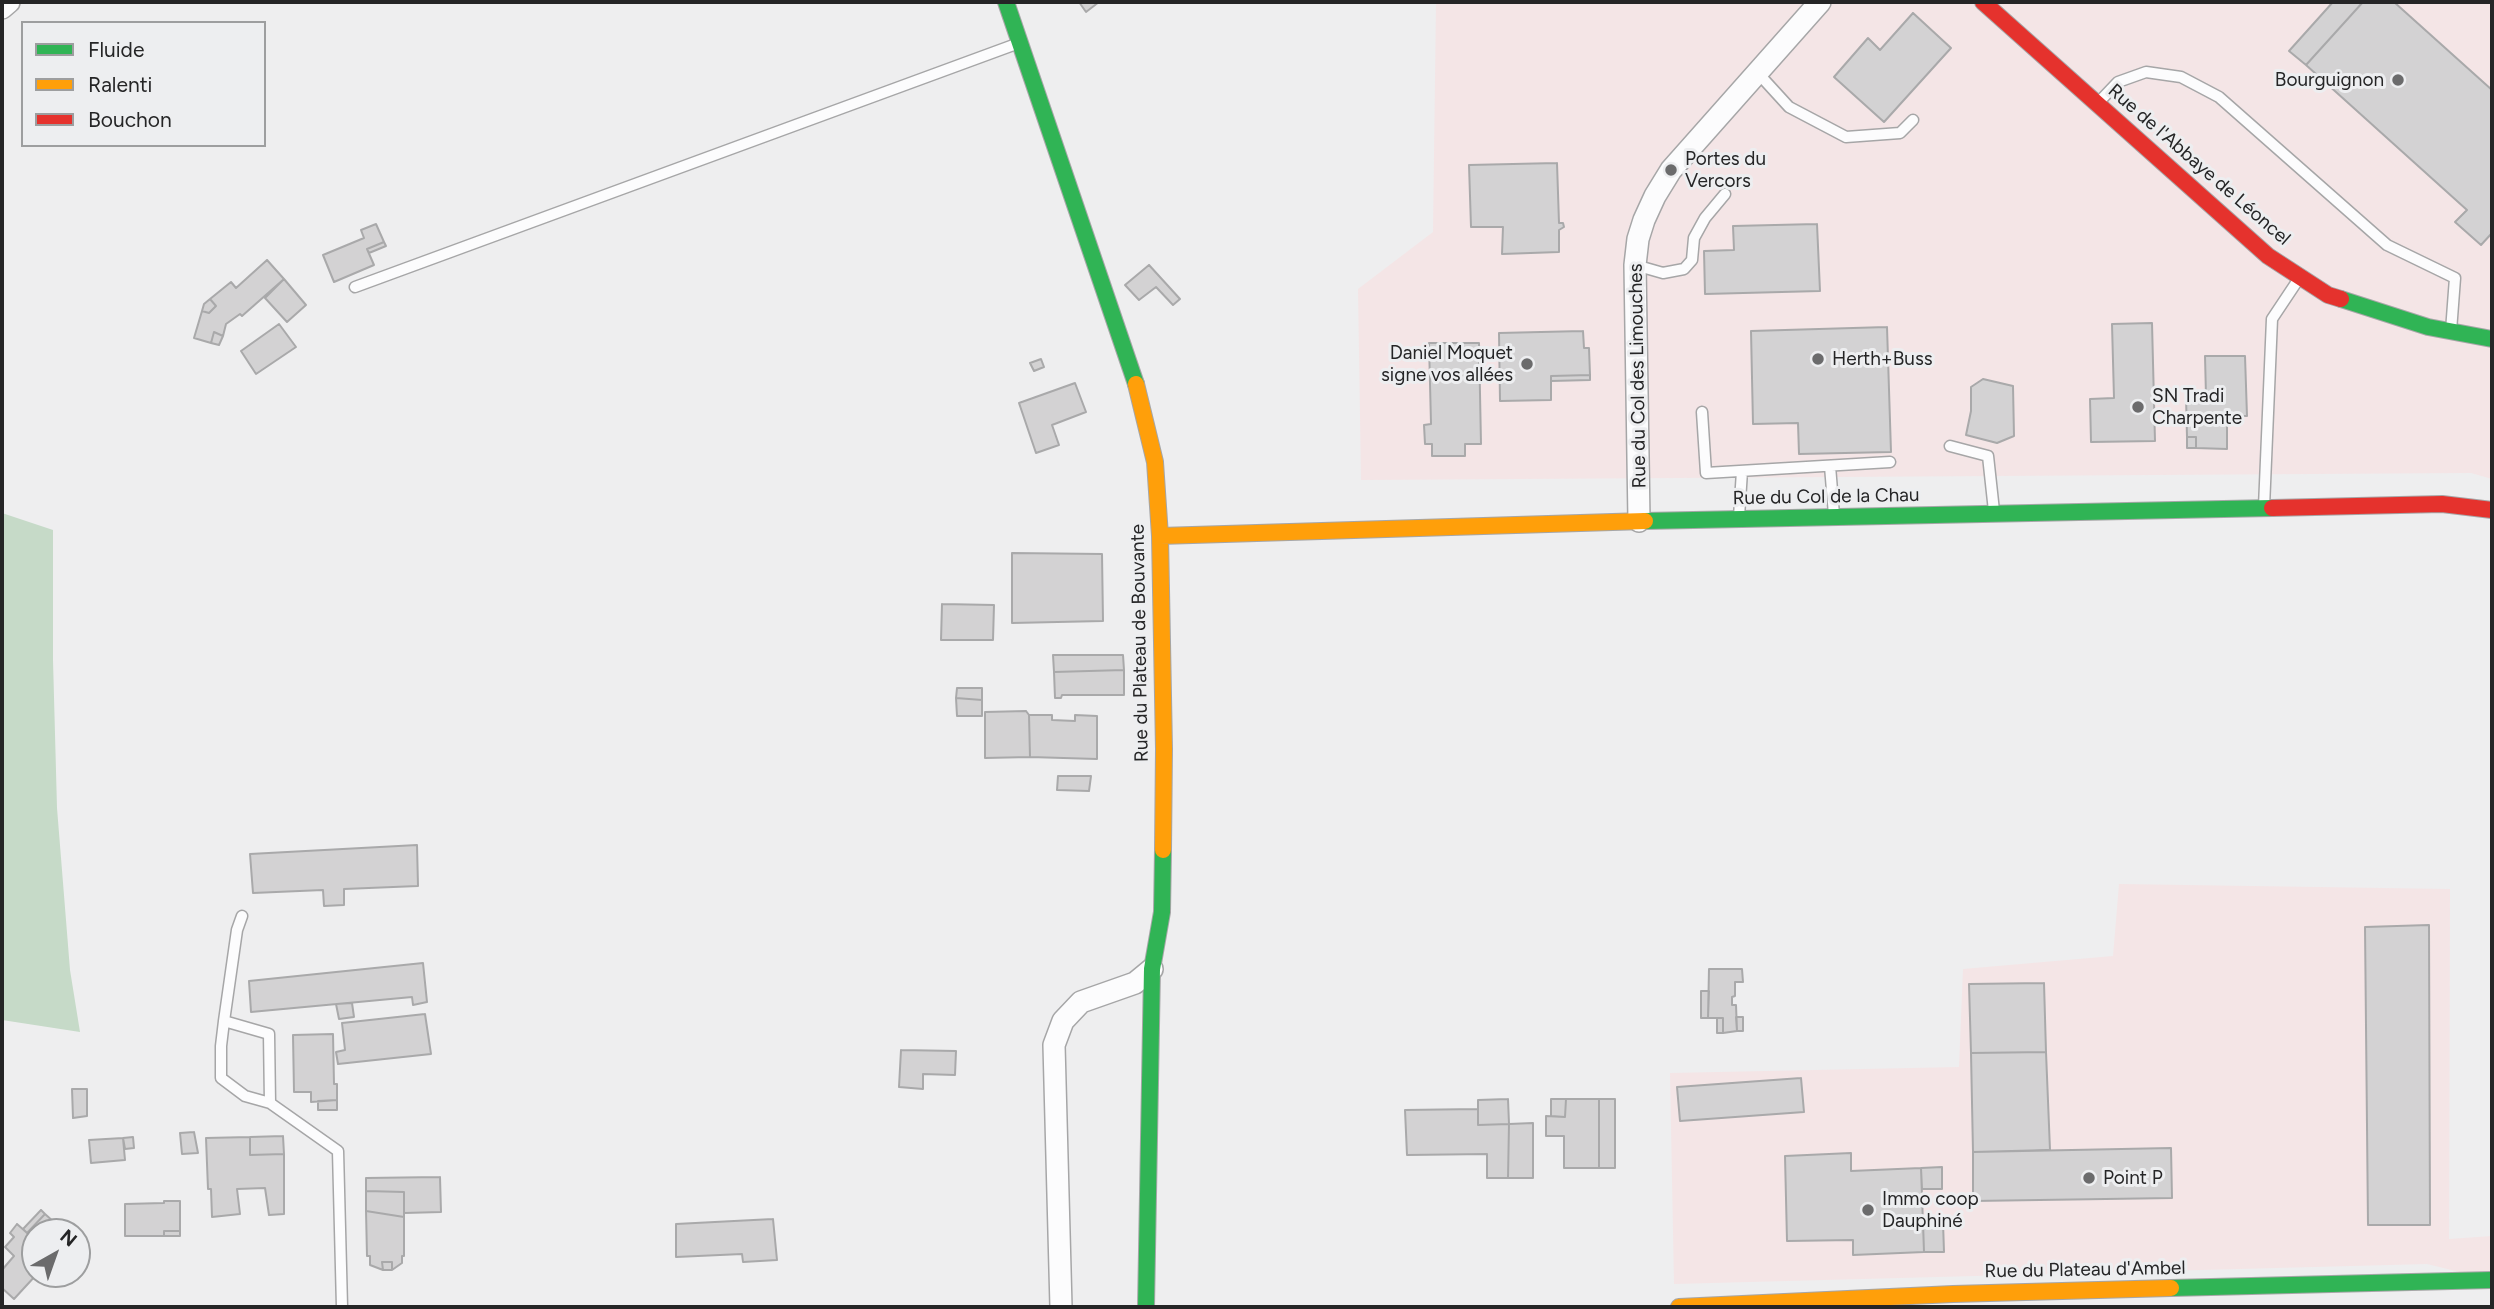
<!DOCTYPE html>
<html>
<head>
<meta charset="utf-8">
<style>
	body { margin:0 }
	#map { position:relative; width:2494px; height:1309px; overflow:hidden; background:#eeeeef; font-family:Figtree,sans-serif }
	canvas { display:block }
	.frame { position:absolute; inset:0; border:4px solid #252526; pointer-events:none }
	.legend { position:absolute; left:21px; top:21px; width:245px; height:126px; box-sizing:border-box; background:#edeef0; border:2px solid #9d9e9f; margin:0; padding:9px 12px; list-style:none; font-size:21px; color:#252526 }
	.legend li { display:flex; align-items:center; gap:14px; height:35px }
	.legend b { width:35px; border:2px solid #9d9e9f }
	.north { position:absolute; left:21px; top:1218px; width:70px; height:70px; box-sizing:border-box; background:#edeef0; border:2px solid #9d9e9f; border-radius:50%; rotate:40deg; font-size:19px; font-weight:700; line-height:28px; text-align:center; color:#252526 }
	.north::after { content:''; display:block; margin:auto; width:24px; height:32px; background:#6b6b6c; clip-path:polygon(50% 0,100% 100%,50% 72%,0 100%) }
</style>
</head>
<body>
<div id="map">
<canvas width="2494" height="1309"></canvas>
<div class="frame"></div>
<ul class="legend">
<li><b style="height:9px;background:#30b455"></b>Fluide</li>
<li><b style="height:9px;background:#ff9f0a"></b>Ralenti</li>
<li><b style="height:9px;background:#e5322d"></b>Bouchon</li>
</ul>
<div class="north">N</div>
</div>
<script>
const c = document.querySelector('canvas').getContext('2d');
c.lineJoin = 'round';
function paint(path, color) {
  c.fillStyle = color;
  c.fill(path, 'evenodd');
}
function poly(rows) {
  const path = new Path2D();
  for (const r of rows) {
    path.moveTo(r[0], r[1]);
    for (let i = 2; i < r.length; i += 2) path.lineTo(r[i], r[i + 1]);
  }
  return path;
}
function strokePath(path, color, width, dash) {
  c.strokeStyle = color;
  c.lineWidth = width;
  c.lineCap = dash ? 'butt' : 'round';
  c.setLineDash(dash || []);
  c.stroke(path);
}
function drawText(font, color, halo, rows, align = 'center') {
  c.font = font + ' Figtree,sans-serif';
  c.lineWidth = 6;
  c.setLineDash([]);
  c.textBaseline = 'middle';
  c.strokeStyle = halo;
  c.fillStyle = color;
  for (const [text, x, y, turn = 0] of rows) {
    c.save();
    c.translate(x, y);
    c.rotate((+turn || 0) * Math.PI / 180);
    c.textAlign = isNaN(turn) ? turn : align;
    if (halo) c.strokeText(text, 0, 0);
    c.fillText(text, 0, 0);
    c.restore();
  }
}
paint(poly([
	[1436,2,2492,2,2492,479,2471,473,1361,480,1358,289,1433,232],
	[2119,884,2450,889,2449,1239,2492,1236,2492,1280,2427,1264,1674,1284,1670,1073,1959,1067,1963,969,2113,956]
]), '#f4e5e6');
paint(poly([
	[2,513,53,530,53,660,57,808,70,970,80,1032,2,1020]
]), '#c6dac8');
const building = poly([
	[1079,2,1099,2,1086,12,1079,2],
	[2333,2,2363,2,2306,65,2289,51,2333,2],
	[2363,2,2394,2,2492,90,2492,233,2481,245,2455,222,2467,210,2306,65,2363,2],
	[1913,13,1951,48,1884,122,1834,77,1868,38,1880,50,1913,13],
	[1557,163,1559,223,1563,223,1564,227,1559,230,1559,252,1502,254,1503,227,1471,227,1469,165,1557,163],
	[376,224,384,242,367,249,374,265,334,282,323,255,364,238,361,230,376,224],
	[1817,224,1820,291,1705,294,1704,251,1734,250,1733,226,1817,224],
	[384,242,386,246,369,253,367,249,384,242],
	[267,260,284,279,242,316,240,314,226,324,223,336,214,332,211,343,194,338,202,311,209,313,216,306,210,299,231,282,236,288,267,260],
	[1149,265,1180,299,1173,305,1156,287,1139,300,1125,285,1149,265],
	[284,279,306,305,287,322,265,298,284,279],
	[210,299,216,306,209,313,202,311,204,304,210,299],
	[2152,323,2155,441,2091,442,2090,399,2114,398,2112,324,2152,323],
	[279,324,296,347,256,374,241,351,279,324],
	[1887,327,1891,452,1799,454,1798,423,1753,424,1751,331,1887,327],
	[1583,331,1584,348,1589,348,1590,375,1551,376,1551,400,1500,401,1499,333,1583,331],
	[214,332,223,336,219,345,211,343,214,332],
	[1429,343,1479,343,1481,444,1465,444,1465,456,1432,456,1432,444,1425,444,1424,425,1431,424,1429,343],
	[2205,356,2245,356,2247,416,2227,416,2227,449,2196,448,2196,437,2187,437,2186,397,2206,396,2205,356],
	[1041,359,1044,367,1034,371,1030,363,1041,359],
	[1590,375,1590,380,1551,381,1551,376,1590,375],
	[1983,379,2013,386,2014,436,1997,443,1966,435,1971,411,1971,387,1983,379],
	[1075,383,1086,412,1052,425,1059,445,1036,453,1019,403,1075,383],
	[2187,437,2196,437,2196,448,2187,448,2187,437],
	[1012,553,1102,554,1103,621,1012,623,1012,553],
	[942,604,994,605,993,640,941,640,942,604],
	[1053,655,1123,655,1124,670,1054,672,1053,655],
	[1124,670,1124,695,1062,695,1061,698,1055,698,1054,672,1124,670],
	[957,688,982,688,982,700,956,698,957,688],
	[956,698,982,700,982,716,957,716,956,698],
	[1026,711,1029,715,1030,757,985,758,985,712,1026,711],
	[1029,715,1052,715,1052,720,1075,721,1075,715,1097,716,1097,759,1030,757,1029,715],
	[1058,776,1091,776,1089,791,1057,790,1058,776],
	[417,845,418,886,344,889,344,905,324,906,323,890,253,893,250,854,417,845],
	[2429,925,2430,1225,2368,1225,2365,927,2429,925],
	[423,963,427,1002,413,1005,412,997,251,1012,249,981,423,963],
	[1709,969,1742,969,1743,982,1735,982,1735,996,1732,997,1732,1005,1736,1005,1737,1031,1723,1033,1723,1018,1708,1018,1709,969],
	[2044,983,2046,1052,1971,1053,1969,984,2044,983],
	[1701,991,1709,991,1708,1018,1701,1018,1701,991],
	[352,1003,354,1017,339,1019,336,1004,352,1003],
	[425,1014,431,1054,338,1064,336,1052,345,1050,342,1023,425,1014],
	[1736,1017,1743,1017,1743,1031,1737,1031,1736,1017],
	[1717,1018,1723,1018,1723,1033,1717,1033,1717,1018],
	[333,1034,334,1084,337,1084,337,1100,311,1102,311,1092,294,1092,293,1035,333,1034],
	[901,1050,956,1051,955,1075,923,1074,923,1089,899,1087,901,1050],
	[2046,1052,2050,1150,1973,1152,1971,1053,2046,1052],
	[1801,1078,1804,1112,1680,1121,1677,1087,1801,1078],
	[72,1089,87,1089,87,1116,73,1118,72,1089],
	[1508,1099,1509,1124,1478,1125,1478,1100,1508,1099],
	[1551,1099,1566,1099,1565,1117,1551,1116,1551,1099],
	[1566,1099,1599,1099,1599,1168,1564,1168,1564,1136,1546,1136,1546,1116,1565,1117,1566,1099],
	[1599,1099,1615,1099,1615,1168,1599,1168,1599,1099],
	[337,1100,337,1110,318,1110,318,1101,337,1100],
	[1478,1109,1478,1125,1509,1124,1508,1178,1487,1178,1487,1154,1407,1155,1405,1110,1478,1109],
	[1533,1123,1533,1178,1508,1178,1509,1124,1533,1123],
	[194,1132,198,1153,182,1154,180,1133,194,1132],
	[283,1136,284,1154,250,1155,250,1137,283,1136],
	[133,1137,134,1148,125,1149,123,1138,133,1137],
	[250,1137,250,1155,284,1154,284,1214,269,1215,265,1188,237,1189,240,1214,212,1217,211,1189,208,1189,206,1138,250,1137],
	[123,1138,125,1160,91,1163,89,1140,123,1138],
	[2171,1148,2172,1198,1973,1201,1973,1152,2171,1148],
	[1851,1153,1851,1171,1921,1168,1924,1252,1853,1255,1853,1240,1787,1241,1785,1156,1851,1153],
	[1942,1167,1942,1189,1922,1189,1921,1168,1942,1167],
	[440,1177,441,1212,404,1213,404,1192,366,1191,366,1178,440,1177],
	[366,1191,404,1192,404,1217,366,1211,366,1191],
	[164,1201,180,1201,180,1231,164,1231,164,1236,125,1236,125,1204,164,1203,164,1201],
	[41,1210,45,1214,27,1233,23,1229,41,1210],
	[366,1211,404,1217,404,1256,402,1256,402,1263,392,1270,392,1262,382,1262,383,1270,370,1265,370,1256,367,1256,366,1211],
	[45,1214,65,1232,35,1232,35,1240,27,1233,45,1214],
	[773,1219,777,1260,743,1262,742,1254,676,1257,676,1224,773,1219],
	[1923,1222,1943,1222,1944,1252,1924,1252,1923,1222],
	[17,1224,35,1240,35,1274,37,1274,14,1299,2,1288,2,1270,14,1256,5,1247,14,1237,10,1233,17,1224],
	[164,1231,180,1231,180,1236,164,1236,164,1231],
	[382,1262,392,1262,392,1270,383,1270,382,1262]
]);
paint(building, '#d3d2d3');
strokePath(building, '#a9a9aa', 2);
const lane = poly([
	[1757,72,1789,107,1846,137,1900,133,1913,120],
	[2098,103,2118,82,2146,72,2181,77,2219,97,2387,245,2455,278,2451,331],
	[1635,265,1663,273,1684,269,1692,260,1694,238,1705,218,1725,194],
	[355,287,1019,43],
	[1702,412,1706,473,1890,462],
	[1950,446,1988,456,1994,511],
	[1830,466,1834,515],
	[2264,507,2272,319,2300,277],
	[1739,517,1742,471],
	[242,916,237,930,224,1021,269,1034,270,1103,338,1151,342,1307],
	[224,1021,221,1046,221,1078,245,1096,270,1103]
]);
const street = poly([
	[2,8,9,2],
	[1639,521,1635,265,1638,239,1644,220,1655,196,1671,170,1820,2],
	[1061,1307,1054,1045,1063,1021,1081,1002,1135,983,1152,969]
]);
const fast = poly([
	[1006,2,1136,384],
	[2341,299,2428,327,2492,339],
	[1645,521,2272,508],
	[2171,1288,2492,1280],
	[1146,1307,1152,969,1162,912,1163,850]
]);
const slow = poly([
	[1136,384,1155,462,1160,536,1164,749,1163,850],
	[1160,536,1645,521],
	[1679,1307,1953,1294,2171,1288]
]);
const jam = poly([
	[1983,2,2268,256,2328,295,2341,299],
	[2272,508,2442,504,2492,510]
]);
strokePath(lane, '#a6a6a7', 13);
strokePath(street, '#a6a6a7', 24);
strokePath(fast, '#a6a6a7', 18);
strokePath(slow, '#a6a6a7', 18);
strokePath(jam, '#a6a6a7', 18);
strokePath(lane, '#fcfcfd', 10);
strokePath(street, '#fcfcfd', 21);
strokePath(fast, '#30b455', 16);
strokePath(slow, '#ff9f0a', 16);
strokePath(jam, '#e5322d', 16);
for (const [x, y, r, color] of [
	[2398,80,7,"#6b6b6c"],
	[1671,170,7,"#6b6b6c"],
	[1818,359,7,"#6b6b6c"],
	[1527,364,7,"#6b6b6c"],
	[2138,407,7,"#6b6b6c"],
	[2089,1178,7,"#6b6b6c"],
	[1868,1210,7,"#6b6b6c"]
]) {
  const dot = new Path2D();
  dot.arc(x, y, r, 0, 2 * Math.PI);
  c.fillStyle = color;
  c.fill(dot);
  strokePath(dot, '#edeef0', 2.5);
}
drawText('19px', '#252526', '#edeef0', [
	["Bourguignon",2384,80,"right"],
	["Portes du",1685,159],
	["Vercors",1685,181],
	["Daniel Moquet",1513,353,"right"],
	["signe vos allées",1513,375,"right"],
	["Herth+Buss",1832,359],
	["SN Tradi",2152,396],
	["Charpente",2152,418],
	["Point P",2103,1178],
	["Immo coop",1882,1199],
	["Dauphiné",1882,1221]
], 'left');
drawText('19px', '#252526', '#edeef0', [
	["Rue de l'Abbaye de Léoncel",2199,165,41],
	["Rue du Col des Limouches",1638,376,-91],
	["Rue du Col de la Chau",1826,497,-1],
	["Rue du Plateau de Bouvante",1140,643,-91],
	["Rue du Plateau d'Ambel",2085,1270,-1]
]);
</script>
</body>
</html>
